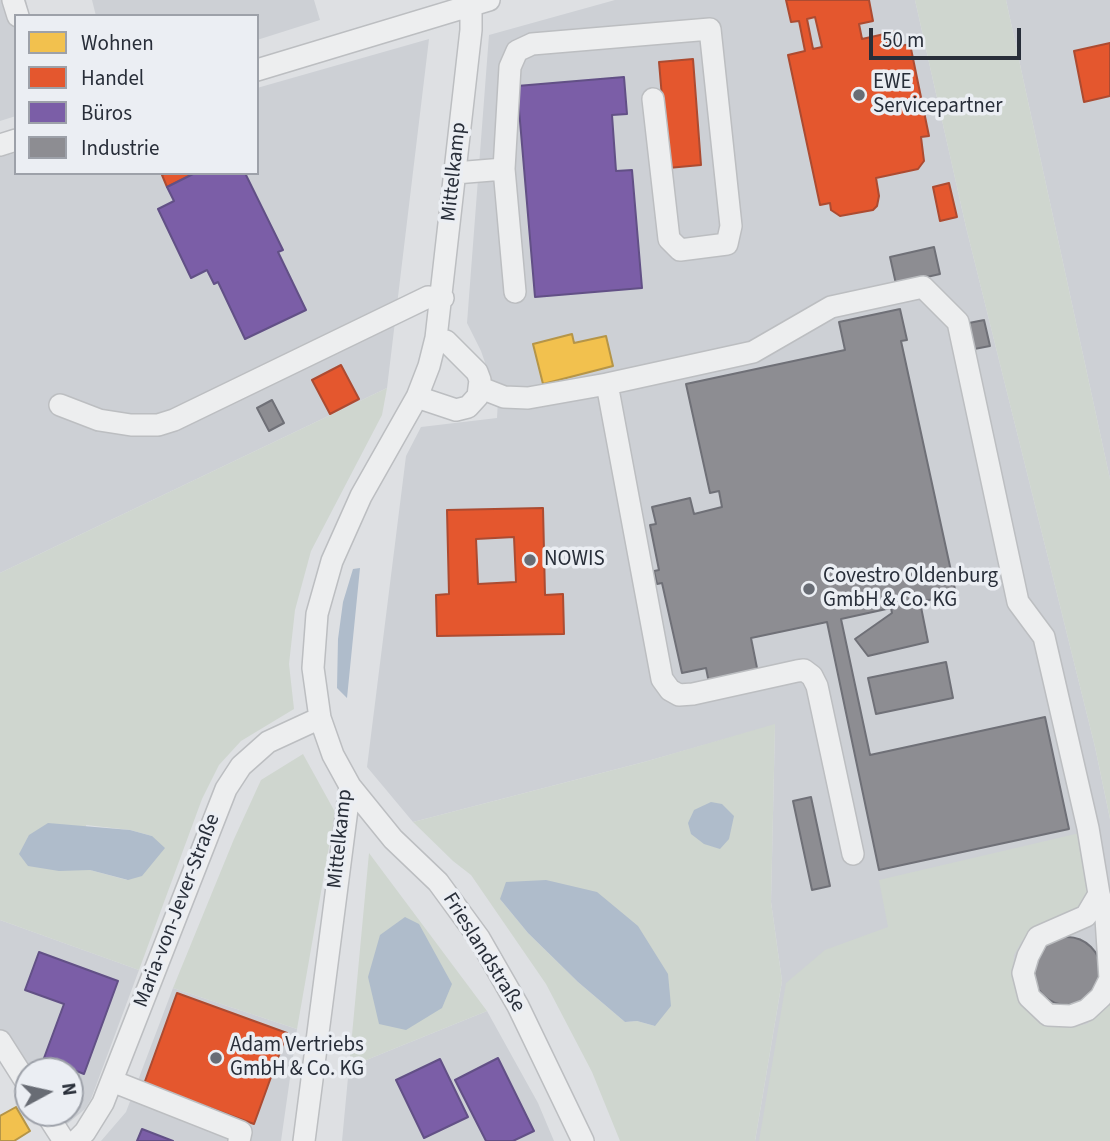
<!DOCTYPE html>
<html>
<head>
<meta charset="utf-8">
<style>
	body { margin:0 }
	#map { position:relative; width:1110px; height:1141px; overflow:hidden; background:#dee0e3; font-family:"Source Sans 3",sans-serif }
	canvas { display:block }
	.legend { position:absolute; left:14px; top:14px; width:245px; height:161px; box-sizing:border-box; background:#ebeef3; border:2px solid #9da1a9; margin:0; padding:9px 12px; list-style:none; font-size:21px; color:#282e39 }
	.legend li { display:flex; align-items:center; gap:14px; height:35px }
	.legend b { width:35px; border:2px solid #9da1a9 }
	.north { position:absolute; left:14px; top:1057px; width:70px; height:70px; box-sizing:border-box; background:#ebeef3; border:2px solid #9da1a9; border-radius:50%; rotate:82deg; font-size:19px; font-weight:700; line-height:28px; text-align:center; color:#282e39 }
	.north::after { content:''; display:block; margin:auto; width:24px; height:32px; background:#686c74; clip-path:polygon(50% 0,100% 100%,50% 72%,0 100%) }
	.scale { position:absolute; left:869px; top:28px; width:152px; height:32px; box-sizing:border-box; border:4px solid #282e39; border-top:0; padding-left:9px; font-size:21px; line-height:24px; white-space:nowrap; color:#282e39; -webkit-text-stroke:5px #ebeef3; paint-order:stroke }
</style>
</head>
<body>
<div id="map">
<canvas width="1110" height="1141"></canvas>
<ul class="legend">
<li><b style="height:19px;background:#f2c14e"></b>Wohnen</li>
<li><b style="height:19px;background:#e4572e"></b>Handel</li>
<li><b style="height:19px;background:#7b5ea7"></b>Büros</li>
<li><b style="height:19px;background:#8d8d92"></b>Industrie</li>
</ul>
<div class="north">N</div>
<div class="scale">50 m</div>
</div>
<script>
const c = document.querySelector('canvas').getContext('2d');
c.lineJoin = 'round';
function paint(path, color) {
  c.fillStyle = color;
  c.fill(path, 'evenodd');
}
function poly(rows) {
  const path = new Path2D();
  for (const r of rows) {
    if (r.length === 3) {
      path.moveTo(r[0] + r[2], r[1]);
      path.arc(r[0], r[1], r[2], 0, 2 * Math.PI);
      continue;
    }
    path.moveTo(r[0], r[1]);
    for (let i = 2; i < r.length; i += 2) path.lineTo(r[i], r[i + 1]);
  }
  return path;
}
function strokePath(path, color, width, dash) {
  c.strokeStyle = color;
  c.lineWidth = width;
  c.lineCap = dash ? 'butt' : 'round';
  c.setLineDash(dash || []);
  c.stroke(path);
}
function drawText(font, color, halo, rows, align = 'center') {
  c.font = font + ' "Source Sans 3",sans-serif';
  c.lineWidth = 7;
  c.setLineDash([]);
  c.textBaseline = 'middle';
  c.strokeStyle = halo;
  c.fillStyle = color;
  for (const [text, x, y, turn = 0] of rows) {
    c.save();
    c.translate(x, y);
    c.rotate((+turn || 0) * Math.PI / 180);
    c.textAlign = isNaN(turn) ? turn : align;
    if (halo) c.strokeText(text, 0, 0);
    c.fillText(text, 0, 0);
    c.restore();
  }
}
paint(poly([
	[0,0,26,0,30,16,16,16,16,116,0,121],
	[92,0,314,0,320,20,257,40,257,16,96,16],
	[615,0,915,0,966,227,1095,747,1110,819,1110,1141,755,1141,782,981,771,902,775,725,644,762,413,822,367,767,406,456,421,427,497,418,498,400,481,351,467,323,489,35],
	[1006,0,1110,0,1110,479],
	[429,39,387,388,0,573,0,157,16,153,16,173,257,173,257,88],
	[0,920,139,970,91,1099,85,1109,65,1126,56,1113,70,1113,70,1071,28,1071,0,1029],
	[173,988,297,1029,281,1141,101,1141,126,1112],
	[487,1011,538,1103,554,1141,342,1141,349,1067]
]), '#cdd0d5');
paint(poly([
	[915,0,1006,0,1110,479,1110,819,1095,747,966,227],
	[387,388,382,415,311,551,295,610,289,664,294,709,241,741,219,765,202,799,139,970,0,920,0,573],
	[86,825,130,830,152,836,127,880,90,870],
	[775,724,771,902,782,981,755,1141,620,1141,592,1072,546,984,471,875,453,861,413,822,644,762],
	[500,899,655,1026,637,1021,625,1022,578,982,528,933],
	[303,754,335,812,297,1029,173,988,234,839,261,780],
	[1084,832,1090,889,1083,908,1035,928,1022,941,1014,955,1013,977,1020,1003,1041,1022,1063,1027,1087,1024,1110,1000,1110,1141,759,1141,786,983,825,950,888,927,879,880],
	[369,853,487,1011,349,1067]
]), '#cfd6cf');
paint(poly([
	[360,568,347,698,337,688,338,639,343,602,353,569],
	[711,802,722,804,734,816,729,839,720,849,704,844,691,834,688,823,694,810],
	[48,823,130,830,152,836,165,848,142,876,128,880,90,870,59,871,28,866,19,854,29,835],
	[546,880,597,892,638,926,668,974,671,1006,655,1026,637,1021,625,1022,578,982,528,933,500,899,506,882],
	[405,917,419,924,452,984,442,1008,406,1030,379,1024,368,977,380,935]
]), '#afbccb');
const homes = poly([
	[572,334,574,343,606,336,613,366,543,384,533,344,572,334],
	[16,1107,30,1131,14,1141,0,1141,0,1116,16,1107]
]);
paint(homes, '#f2c14e');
strokePath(homes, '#b59548', 2);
const shops = poly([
	[786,0,869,0,873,21,859,24,862,39,898,31,901,46,910,44,929,136,921,137,924,161,918,169,876,178,879,196,877,206,873,210,840,216,831,210,830,203,820,205,788,55,805,51,799,21,791,22,786,0],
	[815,17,822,47,813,49,807,19,815,17],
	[1110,43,1110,96,1084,102,1074,51,1110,43],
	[693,59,701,165,668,168,659,62,693,59],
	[166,173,195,173,167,187,162,175,166,173],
	[949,183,957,217,940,221,933,187,949,183],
	[341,365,359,399,330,414,312,380,341,365],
	[543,508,545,595,563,594,564,634,437,636,436,595,449,594,447,510,543,508],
	[514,537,516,582,478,584,476,539,514,537],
	[177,993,287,1033,254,1124,144,1084,177,993]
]);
paint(shops, '#e4572e');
strokePath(shops, '#ac4b31', 2);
const offices = poly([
	[624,77,627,114,612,115,616,171,632,170,642,288,535,297,517,86,624,77],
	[195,173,245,173,283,250,278,252,306,310,245,339,218,282,214,284,207,270,191,278,158,209,174,201,167,187,195,173],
	[39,952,118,981,84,1074,44,1058,64,1004,25,990,39,952],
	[498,1058,534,1131,513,1141,486,1141,455,1080,498,1058],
	[440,1059,468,1117,424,1138,396,1080,440,1059],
	[142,1129,173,1141,137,1141,142,1129]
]);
paint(offices, '#7b5ea7');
strokePath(offices, '#625086', 2);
const industry = poly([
	[934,247,940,274,896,284,890,257,934,247],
	[900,309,907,340,901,341,956,594,920,602,928,642,868,656,855,639,892,613,891,608,841,619,870,755,1045,717,1069,829,879,870,827,622,751,638,758,673,709,683,706,668,682,673,662,583,657,584,654,571,659,570,650,525,656,524,652,507,690,498,694,514,722,507,719,491,710,493,686,384,845,350,839,322,900,309],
	[984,320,990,346,969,350,964,324,984,320],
	[272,400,284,423,269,431,257,408,272,400],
	[946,662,953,698,876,714,868,678,946,662],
	[811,797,830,886,812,890,793,801,811,797],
	[1067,971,34]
]);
paint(industry, '#8d8d92');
strokePath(industry, '#6f7077', 2);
const minor = poly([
	[13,0,18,16],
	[471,0,471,30,436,338,429,366,417,397,361,496,332,561,317,614,313,668,320,718,333,755,350,786,393,839,438,882,479,938,518,1006,583,1141],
	[257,70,489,0],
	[0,145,16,140],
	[504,169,510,67,517,51,532,44,710,29,731,226,727,244,680,250,669,239,653,99],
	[455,173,504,169,515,292],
	[607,384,753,352,831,307,923,287,958,322,1018,602,1044,637,1088,828,1099,894,1086,916,1038,937,1028,956,1023,973,1029,997,1048,1015,1071,1016,1087,1010,1101,997,1110,979,1106,918,1099,894],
	[481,388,504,397,528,398,607,384,662,679,670,690,679,695,693,694,797,671,804,670,812,676,817,686,853,854],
	[417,397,456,410,468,407,478,396,480,380,477,372,446,341,436,338],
	[60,405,99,420,131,425,158,425,174,420,428,297,443,298],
	[0,1041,28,1085],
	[112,1081,241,1132,239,1141],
	[46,1113,64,1141],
	[76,1141,85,1132,103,1103,226,789,241,766,268,742,320,718],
	[304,1141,350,786]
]);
strokePath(minor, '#bcbec1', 24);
strokePath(minor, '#edeeef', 21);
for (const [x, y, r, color] of [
	[859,95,7,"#686c74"],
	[530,560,7,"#686c74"],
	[809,589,7,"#686c74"],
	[216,1058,7,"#686c74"]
]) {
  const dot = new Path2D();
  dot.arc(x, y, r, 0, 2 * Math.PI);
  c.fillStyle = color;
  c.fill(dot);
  strokePath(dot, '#ebeef3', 2.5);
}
drawText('21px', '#282e39', '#ebeef3', [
	["EWE",873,83],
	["Servicepartner",873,107],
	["NOWIS",544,560],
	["Covestro Oldenburg",823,577],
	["GmbH & Co. KG",823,601],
	["Adam Vertriebs",230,1046],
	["GmbH & Co. KG",230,1070]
], 'left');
drawText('21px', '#282e39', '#ebeef3', [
	["Mittelkamp",455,172,-84],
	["Mittelkamp",341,839,-84],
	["Maria-von-Jever-Straße",178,911,-69],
	["Frieslandstraße",483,953,58]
]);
</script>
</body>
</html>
